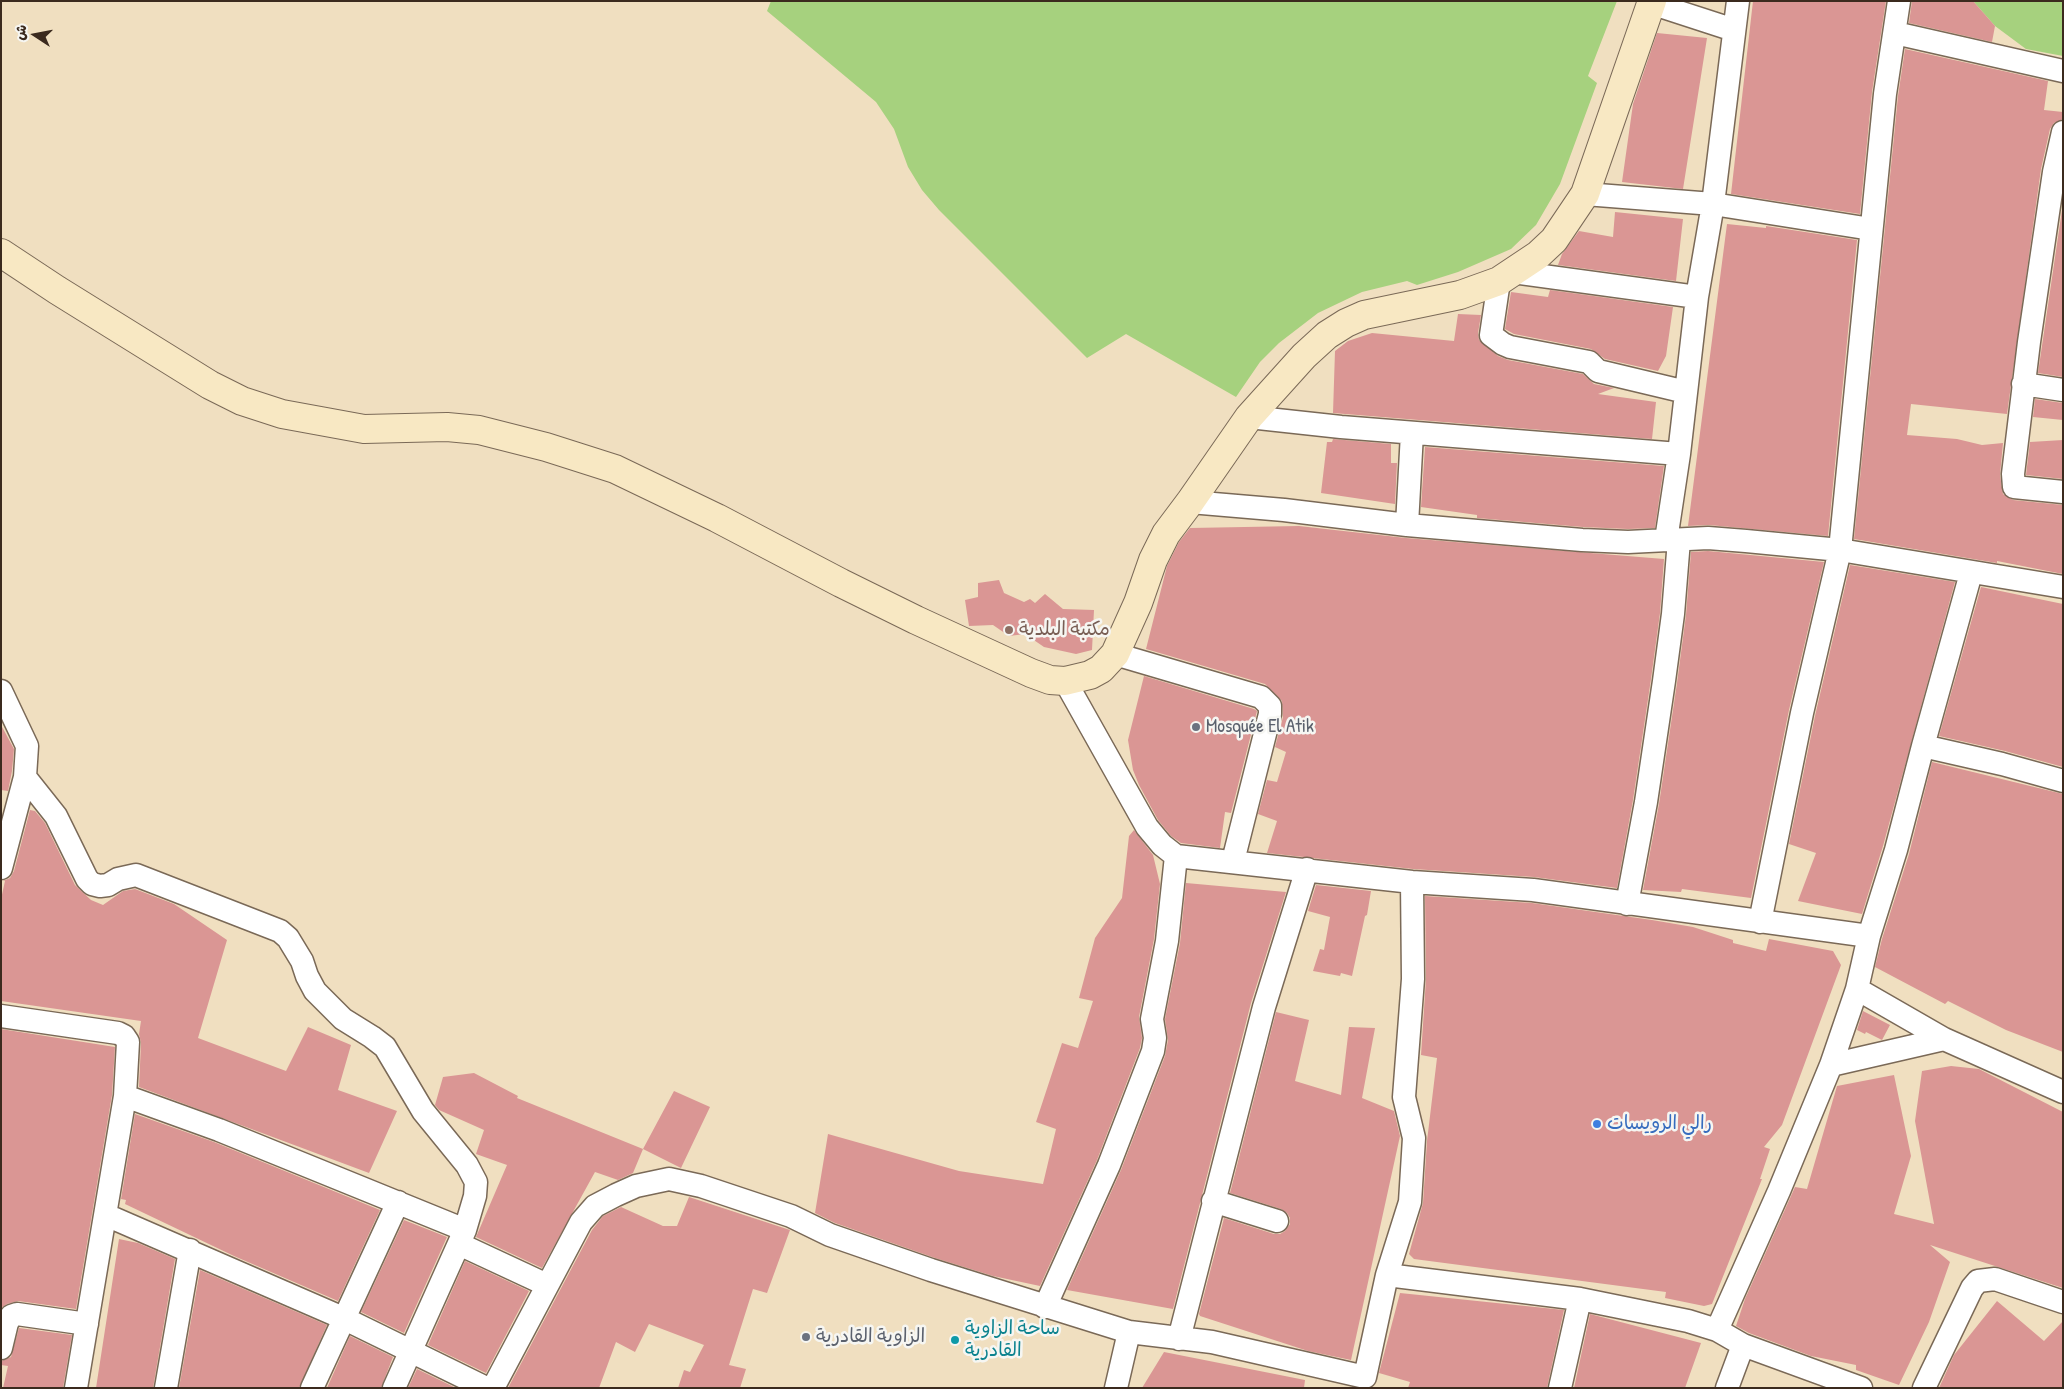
<!DOCTYPE html>
<html>
<head>
<meta charset="utf-8">
<style>
	body { margin:0 }
	#map { position:relative; width:2064px; height:1389px; overflow:hidden; background:#f0dfc0; font-family:"Patrick Hand","Playpen Sans Arabic",sans-serif }
	canvas { display:block }
	.frame { position:absolute; inset:0; border:2px solid #3b2a1e; pointer-events:none }
	.north { position:absolute; left:10px; top:10px; width:50px; height:50px; -webkit-text-stroke:4px #f6f6f2; paint-order:stroke; rotate:281deg; font-size:14px; font-weight:700; line-height:20px; text-align:center; color:#3b2a1e }
	.north::after { content:''; display:block; margin:auto; width:18px; height:22px; background:#3b2a1e; clip-path:polygon(50% 0,100% 100%,50% 72%,0 100%) }
</style>
</head>
<body>
<div id="map">
<canvas width="2064" height="1389"></canvas>
<div class="frame"></div>
<div class="north">ش</div>
</div>
<script>
const c = document.querySelector('canvas').getContext('2d');
c.lineJoin = 'round';
function paint(path, color) {
  c.fillStyle = color;
  c.fill(path, 'evenodd');
}
function poly(rows) {
  const path = new Path2D();
  for (const r of rows) {
    path.moveTo(r[0], r[1]);
    for (let i = 2; i < r.length; i += 2) path.lineTo(r[i], r[i + 1]);
  }
  return path;
}
function strokePath(path, color, width, dash) {
  c.strokeStyle = color;
  c.lineWidth = width;
  c.lineCap = dash ? 'butt' : 'round';
  c.setLineDash(dash || []);
  c.stroke(path);
}
function drawText(font, color, halo, rows, align = 'center') {
  c.font = font + ' "Patrick Hand","Playpen Sans Arabic",sans-serif';
  c.lineWidth = 5;
  c.setLineDash([]);
  c.textBaseline = 'middle';
  c.strokeStyle = halo;
  c.fillStyle = color;
  for (const [text, x, y, turn = 0] of rows) {
    c.save();
    c.translate(x, y);
    c.rotate((+turn || 0) * Math.PI / 180);
    c.textAlign = isNaN(turn) ? turn : align;
    if (halo) c.strokeText(text, 0, 0);
    c.fillText(text, 0, 0);
    c.restore();
  }
}
paint(poly([
	[771,1,1617,1,1588,76,1597,83,1560,184,1536,225,1511,249,1458,272,1417,285,1407,281,1362,292,1318,313,1279,343,1260,362,1236,397,1126,334,1087,358,939,210,922,190,908,167,894,129,876,102,767,11],
	[1973,1,2063,1,2063,56,2026,49,1995,26]
]), '#a6d17e');
paint(poly([
	[1753,1,1886,1,1872,92,1860,214,1731,194],
	[1912,1,1973,1,1995,26,1992,42,1909,23],
	[1657,33,1707,38,1683,189,1622,182,1633,104],
	[1905,49,2048,81,2044,110,2063,112,2063,119,2054,123,2050,129,2041,169,2007,414,1911,404,1907,435,1957,439,1982,445,2003,443,2000,475,2003,494,2013,500,2063,505,2063,574,1997,561,1997,563,1854,539,1898,96],
	[2063,203,2063,377,2038,373],
	[1615,212,1683,219,1676,281,1558,265,1562,254,1579,231,1613,237],
	[1727,224,1766,228,1766,226,1857,240,1828,536,1709,525,1688,526],
	[1550,290,1673,307,1666,356,1658,371,1605,359,1591,349,1514,334,1505,329,1511,292,1548,297],
	[1458,314,1481,315,1478,333,1479,340,1498,356,1508,360,1583,374,1594,384,1614,388,1598,394,1656,402,1652,439,1333,413,1335,351,1348,341,1372,333,1454,341],
	[2035,399,2063,403,2063,420,2033,417],
	[1333,439,1391,444,1391,463,1397,463,1395,504,1321,493,1327,442,1332,442],
	[2063,440,2063,479,2026,475,2030,442],
	[1425,447,1664,466,1655,528,1628,529,1583,527,1477,518,1477,515,1421,507],
	[1299,526,1406,538,1664,559,1660,613,1651,679,1633,800,1617,888,1534,877,1413,869,1267,853,1277,821,1258,814,1267,780,1277,782,1286,752,1275,747,1283,717,1282,701,1265,684,1146,649,1167,566,1179,542,1190,528],
	[1708,551,1824,562,1789,710,1751,898,1682,889,1681,892,1643,890,1659,804,1677,683,1686,615,1691,552],
	[1850,565,1955,582,1883,846,1862,914,1798,901,1816,853,1789,844,1815,716],
	[999,580,1004,593,1024,602,1030,599,1035,603,1045,594,1063,609,1094,610,1092,650,1076,654,1044,647,1025,634,1009,636,993,625,969,626,965,600,978,597,978,583],
	[1981,587,2063,604,2063,767,2005,751,1939,736],
	[1144,676,1254,709,1257,711,1231,813,1225,812,1220,848,1181,843,1171,836,1158,820,1139,785,1133,770,1128,740],
	[1,725,14,749,12,771,8,791,1,790],
	[1932,762,2063,794,2063,1052,2006,1030,1948,1001,1945,1004,1875,967,1882,939,1909,854],
	[30,810,35,811,45,823,75,885,91,900,103,905,123,891,135,889,174,904,227,940,198,1038,286,1071,308,1027,351,1045,338,1090,397,1111,369,1173,139,1087,141,1043,139,1034,141,1021,1,1001,1,899,5,881,3,881,10,878,14,871],
	[1134,830,1153,855,1160,884,1154,939,1139,1017,1142,1038,1140,1048,1097,1160,1040,1286,993,1276,935,1258,835,1223,815,1213,828,1134,959,1171,1043,1184,1056,1129,1036,1122,1062,1043,1078,1048,1093,1001,1079,998,1095,938,1122,898,1129,836],
	[1186,883,1286,892,1251,1003,1173,1309,1067,1290,1121,1170,1165,1056,1168,1040,1165,1019,1180,943],
	[1316,885,1371,891,1367,915,1365,916,1352,976,1341,973,1340,976,1313,971,1320,949,1324,950,1330,917,1308,911],
	[1425,896,1532,903,1652,920,1693,927,1733,940,1733,943,1766,951,1769,939,1833,951,1841,965,1782,1125,1764,1147,1770,1149,1760,1179,1762,1179,1712,1304,1704,1306,1665,1298,1666,1292,1414,1259,1409,1254,1423,1203,1427,1141,1437,1058,1421,1055,1426,979],
	[1863,1011,1890,1025,1882,1040,1866,1032,1865,1034,1857,1030],
	[1276,1012,1309,1020,1295,1081,1341,1095,1349,1027,1375,1028,1362,1098,1394,1111,1400,1136,1351,1360,1308,1351,1200,1316,1199,1314,1224,1218,1274,1234,1280,1234,1285,1231,1290,1224,1290,1218,1287,1213,1281,1209,1230,1193],
	[1,1029,115,1047,112,1095,76,1309,18,1301,7,1304,1,1308],
	[1951,1066,1979,1069,2063,1112,2063,1288,1930,1245,1950,1262,1929,1322,1899,1385,1856,1370,1856,1365,1811,1356,1749,1333,1736,1326,1745,1299,1795,1187,1807,1189,1837,1086,1894,1075,1911,1156,1894,1214,1934,1224,1915,1121,1922,1071],
	[474,1073,518,1096,517,1098,643,1149,633,1173,618,1180,595,1172,542,1268,476,1237,507,1165,476,1154,484,1130,439,1110,435,1105,443,1077],
	[674,1091,710,1107,681,1168,643,1149],
	[135,1114,214,1142,380,1210,338,1301,234,1256,125,1204,126,1200,121,1199],
	[689,1197,790,1230,767,1293,753,1289,729,1365,746,1369,740,1388,678,1388,684,1370,690,1372,704,1345,649,1324,635,1352,616,1342,599,1388,508,1388,592,1230,603,1216,621,1207,663,1226,677,1226],
	[404,1220,447,1237,404,1333,361,1312],
	[119,1239,138,1243,175,1259,153,1388,96,1388],
	[465,1261,529,1291,486,1373,428,1345],
	[200,1270,327,1325,299,1388,179,1388],
	[1400,1293,1564,1310,1547,1388,1408,1388,1410,1382,1379,1373],
	[1997,1301,2044,1341,2063,1321,2063,1388,1939,1388,1954,1355],
	[1590,1314,1701,1343,1685,1388,1574,1388],
	[19,1328,72,1335,63,1388,3,1388,8,1366,1,1365,1,1361,11,1357],
	[350,1336,393,1357,381,1388,327,1388],
	[1164,1352,1305,1380,1304,1388,1142,1388],
	[417,1369,456,1388,408,1388]
]), '#da9694');
const street = poly([
	[1651,3,1734,30],
	[1895,33,2063,71],
	[2063,132,2054,172,2029,342,2013,474,2014,487,2063,492],
	[1585,194,1713,204,1871,229],
	[1513,272,1697,297],
	[1499,281,1491,335,1503,344,1510,347,1589,362,1598,371,1686,392],
	[2023,384,2063,390],
	[1249,417,1341,427,1679,454],
	[1190,502,1284,510,1407,525,1582,540,1628,542,1708,538,1746,541,1840,550,2063,587],
	[1407,525,1412,433],
	[1666,540,1679,454,1697,297,1713,204,1738,1],
	[1115,654,1261,697,1270,706,1270,714,1233,861],
	[1065,681,1147,827,1162,845,1176,856,1412,882,1533,890,1869,936],
	[1,691,27,746,25,777,1,868],
	[1923,746,1971,573],
	[25,777,56,816,87,879,92,884,100,886,108,885,118,879,136,875,280,931,288,938,302,961,307,976,315,991,343,1019,372,1037,385,1047,423,1111,467,1165,476,1182,475,1196,465,1230,394,1388],
	[1627,904,1646,802,1664,681,1673,614,1679,540],
	[1760,922,1802,713,1840,550,1885,94,1899,1],
	[1857,989,1944,1039,2063,1092],
	[1,1016,118,1033,124,1036,128,1042,125,1096,76,1388],
	[1831,1065,1944,1039],
	[125,1096,219,1130,465,1230],
	[1213,1201,1277,1221],
	[106,1215,343,1318,486,1388],
	[459,1244,547,1285],
	[1387,1275,1410,1202,1414,1138,1404,1097,1413,979,1412,882],
	[1045,1307,1109,1165,1153,1051,1155,1038,1152,1019,1167,941,1176,856],
	[1717,1330,1779,1191,1831,1065,1857,989,1869,936,1896,850,1923,746,2002,764,2063,781],
	[1179,1339,1264,1007,1307,869],
	[1743,1345,1861,1388],
	[1,1348,7,1323,11,1316,17,1314,87,1324],
	[166,1388,190,1250],
	[312,1388,398,1202],
	[493,1388,581,1222,595,1206,616,1195,636,1186,669,1179,701,1186,791,1216,830,1235,931,1270,1129,1332],
	[1116,1388,1129,1332,1212,1342,1365,1377,1387,1275,1580,1299,1688,1321,1717,1330,1743,1345,1727,1388],
	[1560,1388,1580,1299],
	[1924,1388,1972,1288,1978,1281,1995,1279,2063,1302]
]);
const secondary = poly([
	[1,253,57,290,210,385,242,401,282,414,364,429,447,427,479,430,546,447,615,469,717,518,841,583,916,620,1031,673,1050,680,1065,681,1090,675,1101,669,1115,654,1138,603,1153,560,1166,534,1190,502,1249,417,1304,356,1327,335,1346,323,1364,315,1460,295,1499,281,1538,255,1554,240,1585,194,1652,1]
]);
strokePath(street, '#7a6957', 25);
strokePath(secondary, '#7a6957', 30);
strokePath(street, '#fff', 22);
strokePath(secondary, '#f8e8c3', 28);
for (const [x, y, r, color] of [
	[1009,630,5,"#8d6e63"],
	[1196,727,5,"#6b7280"],
	[1597,1124,5,"#3f7fe0"],
	[806,1337,5,"#6b7280"],
	[955,1340,5,"#0f9aa8"]
]) {
  const dot = new Path2D();
  dot.arc(x, y, r, 0, 2 * Math.PI);
  c.fillStyle = color;
  c.fill(dot);
  strokePath(dot, '#f6f6f2', 2);
}
drawText('19px', '#785e54', '#f6f6f2', [
	["مكتبة البلدية",1019,630]
], 'left');
drawText('19px', '#5b616d', '#f6f6f2', [
	["Mosquée El Atik",1206,727],
	["الزاوية القادرية",816,1337]
], 'left');
drawText('19px', '#366cbe', '#f6f6f2', [
	["رالي الرويسات",1607,1124]
], 'left');
drawText('19px', '#0d838f', '#f6f6f2', [
	["ساحة الزاوية",965,1329],
	["القادرية",965,1351]
], 'left');
</script>
</body>
</html>
